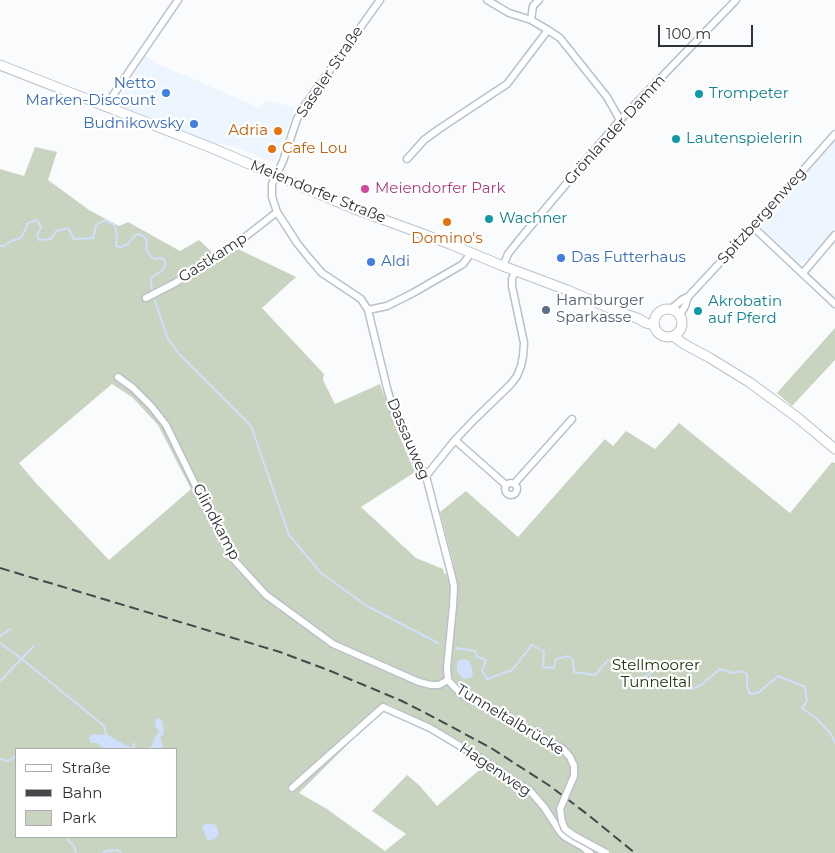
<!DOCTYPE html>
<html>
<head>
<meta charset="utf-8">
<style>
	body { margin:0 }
	#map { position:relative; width:835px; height:853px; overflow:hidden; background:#fafbfd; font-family:Montserrat,sans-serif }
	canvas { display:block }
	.legend { position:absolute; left:15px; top:748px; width:162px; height:90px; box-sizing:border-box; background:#fff; border:1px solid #abadae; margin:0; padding:6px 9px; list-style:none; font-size:15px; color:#2e3135 }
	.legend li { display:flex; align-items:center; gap:10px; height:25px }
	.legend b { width:25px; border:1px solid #abadae }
	.scale { position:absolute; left:658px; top:25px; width:95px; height:22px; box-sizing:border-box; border:2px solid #2e3135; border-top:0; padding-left:6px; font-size:15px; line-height:18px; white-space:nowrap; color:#2e3135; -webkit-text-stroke:4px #fff; paint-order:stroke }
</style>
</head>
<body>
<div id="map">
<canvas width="835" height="853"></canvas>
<ul class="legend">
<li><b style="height:6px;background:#fff"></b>Straße</li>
<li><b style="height:6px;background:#45474b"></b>Bahn</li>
<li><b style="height:14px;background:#c8d4bf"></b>Park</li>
</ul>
<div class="scale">100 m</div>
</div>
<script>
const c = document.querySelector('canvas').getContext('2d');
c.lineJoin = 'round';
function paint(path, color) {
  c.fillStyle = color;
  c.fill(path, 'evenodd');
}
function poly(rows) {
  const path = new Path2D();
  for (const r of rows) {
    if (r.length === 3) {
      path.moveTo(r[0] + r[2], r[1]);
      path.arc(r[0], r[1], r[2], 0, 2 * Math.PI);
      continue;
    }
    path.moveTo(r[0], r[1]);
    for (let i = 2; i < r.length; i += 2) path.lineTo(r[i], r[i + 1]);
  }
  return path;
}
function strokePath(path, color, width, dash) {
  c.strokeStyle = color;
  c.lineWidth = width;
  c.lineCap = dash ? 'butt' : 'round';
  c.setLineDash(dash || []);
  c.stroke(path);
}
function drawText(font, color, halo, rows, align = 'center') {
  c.font = font + ' Montserrat,sans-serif';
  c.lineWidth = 4.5;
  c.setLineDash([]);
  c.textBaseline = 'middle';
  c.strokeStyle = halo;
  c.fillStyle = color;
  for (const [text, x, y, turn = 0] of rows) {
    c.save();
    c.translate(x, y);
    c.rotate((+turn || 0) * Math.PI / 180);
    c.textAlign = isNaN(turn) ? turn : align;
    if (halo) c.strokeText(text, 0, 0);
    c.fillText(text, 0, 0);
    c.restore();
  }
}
paint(poly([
	[145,56,162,66,191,78,259,108,268,100,295,108,275,163,235,147,224,144,206,142,116,104],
	[835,140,835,229,810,258,804,262,798,262,765,234,762,226,762,222,773,214,801,182,807,172]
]), '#edf5ff');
paint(poly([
	[35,147,57,152,48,180,89,210,119,226,128,222,180,251,199,240,214,254,174,280,154,292,159,296,238,249,296,277,262,308,324,374,323,380,335,404,380,384,398,433,415,472,361,507,416,558,443,569,444,573,456,579,453,562,440,512,466,491,518,537,605,439,613,446,626,431,655,449,679,423,790,513,832,462,835,463,835,853,0,853,0,169,24,176],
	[112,384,132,397,158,425,191,489,109,560,35,482,19,463],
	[388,704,446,734,488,760,484,766,437,806,420,786,407,775,372,811,406,834,385,851,327,809,299,793],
	[16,749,176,749,176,837,16,837],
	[835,328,835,360,792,406,777,393]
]), '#c8d4bf');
paint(poly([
	[464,659,469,661,472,667,473,673,472,677,466,679,462,678,457,671,457,664,459,660],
	[158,718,162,720,163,726,164,733,160,738,163,747,155,749,146,749,151,747,155,737,159,731,155,726,155,721],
	[93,734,99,735,106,734,129,747,132,747,133,743,135,743,136,745,133,749,105,749,97,743,91,743,89,738],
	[207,823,216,825,219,835,214,839,208,841,202,827]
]), '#cfdffc');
strokePath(poly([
	[0,246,4,246,11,241,21,238,28,223,37,220,41,227,37,235,39,240,51,239,56,231,68,228,74,239,93,238,96,225,105,220,115,225,117,237,116,246,121,247,128,244,135,235,139,234,143,236,147,240,146,249,149,254,154,259,161,258,164,260,165,262,164,268,160,272,155,275,151,278,152,291],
	[154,298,168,339,180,355,251,426,289,535,321,573,367,606,438,643],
	[0,636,11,629],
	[0,643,22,659,103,725,105,729,106,734],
	[456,648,475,651,477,657,486,660,482,670,487,679,512,670,532,645,544,652,543,667,554,668,556,659,568,656,573,660,574,672,595,675,608,660,617,665,622,677,638,681,648,675,660,665,687,665,690,669,689,679,690,685,692,689,701,685,720,669,733,673,742,671,747,674,747,686,750,694,758,693,778,676,805,687,807,701,802,708,817,719,830,733,835,742],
	[0,681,34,646],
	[0,759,8,761,16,756],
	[67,837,68,840,74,846,76,853],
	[103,853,106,851,117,850,121,853]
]), '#cfdffc', 2);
const minor = poly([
	[380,0,305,105,297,119,283,161,272,184,272,197,277,212,297,243,309,258,322,273,361,299,368,310,387,388,393,409,416,461,426,476,452,577,454,586,453,606,447,668,448,680,457,690,466,697,518,724],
	[487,0,509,13,531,20,548,30,560,38,607,97,620,120],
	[531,20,533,6,539,0],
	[105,107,178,0],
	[407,159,424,140,439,129,507,84,548,30],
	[753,227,835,304],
	[503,266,508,254,519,240,620,120,736,0],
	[803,273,835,235],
	[146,298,175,283,240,241,277,212],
	[671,309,683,299,688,297,753,227,835,134],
	[368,310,387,306,413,293,458,267,463,264,471,253],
	[680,315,685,306,688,297],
	[118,377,133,388,151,406,166,425,206,507,235,561,266,595,333,644,419,682,431,685,439,685,448,680],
	[455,440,506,485],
	[426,476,455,440,474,420,511,384,517,376,521,366,523,356,524,343,512,286,512,279,515,271],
	[511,489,6],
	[514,484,572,419],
	[292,788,383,707,430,728,485,761,531,792,544,807,561,833,565,837,583,847,590,853]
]);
const major = poly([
	[0,65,212,148,352,208,450,244,503,266,567,290,619,312,637,318,646,323,654,325],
	[668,323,14],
	[673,336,684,344,710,358,749,382,798,418,835,449]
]);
strokePath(minor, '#b9c1ca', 9);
strokePath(major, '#b9c1ca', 11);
strokePath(minor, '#fff', 6);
strokePath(major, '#fff', 9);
strokePath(poly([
	[0,568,280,652,328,670,402,701,437,719,491,748,522,768,550,786,587,814,635,853]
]), '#45474b', 2, [10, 5]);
const minorBridge = poly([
	[518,724,563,749,570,757,574,766,574,776,560,809,562,822,565,829,573,835,606,853]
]);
strokePath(minorBridge, '#b9c1ca', 9, []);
strokePath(minorBridge, '#fff', 6);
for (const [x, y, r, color] of [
	[166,93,5,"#3f7fe0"],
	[699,94,5,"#0f9aa8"],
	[194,124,5,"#3f7fe0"],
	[278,131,5,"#e8710a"],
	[676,139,5,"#0f9aa8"],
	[272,149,5,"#e8710a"],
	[365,189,5,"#d1479c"],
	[489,219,5,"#0f9aa8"],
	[447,222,5,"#e8710a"],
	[561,258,5,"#3f7fe0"],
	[371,262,5,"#3f7fe0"],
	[546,310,5,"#5c6f8a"],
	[698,311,5,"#0f9aa8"]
]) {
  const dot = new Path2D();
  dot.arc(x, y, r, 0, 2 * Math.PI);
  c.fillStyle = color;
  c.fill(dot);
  strokePath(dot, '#fff', 2);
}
drawText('15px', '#2e3135', '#fff', [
	["Saseler Straße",330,72,-56],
	["Grönlander Damm",615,130,-48],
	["Meiendorfer Straße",318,192,22],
	["Spitzbergenweg",762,216,-48],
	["Gastkamp",213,258,-33],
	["Dassauweg",408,439,67],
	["Glindkamp",216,522,62],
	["Tunneltalbrücke",510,720,31],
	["Hagenweg",495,770,34]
]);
drawText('15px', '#366cbe', '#fff', [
	["Netto",156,84],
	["Marken-Discount",156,101],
	["Budnikowsky",184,124],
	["Das Futterhaus",571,258,"left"],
	["Aldi",381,262,"left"]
], 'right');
drawText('15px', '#0d838f', '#fff', [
	["Trompeter",709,94],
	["Lautenspielerin",686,139],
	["Wachner",499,219],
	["Akrobatin",708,302],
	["auf Pferd",708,319]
], 'left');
drawText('15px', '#c56008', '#fff', [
	["Adria",268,131],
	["Cafe Lou",282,149,"left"],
	["Domino's",447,239,"center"]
], 'right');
drawText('15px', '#b23c85', '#fff', [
	["Meiendorfer Park",375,189]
], 'left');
drawText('15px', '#4e5e75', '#fff', [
	["Hamburger",556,301],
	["Sparkasse",556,318]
], 'left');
drawText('15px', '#203609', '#fff', [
	["Stellmoorer",656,666],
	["Tunneltal",656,683]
]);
</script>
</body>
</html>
